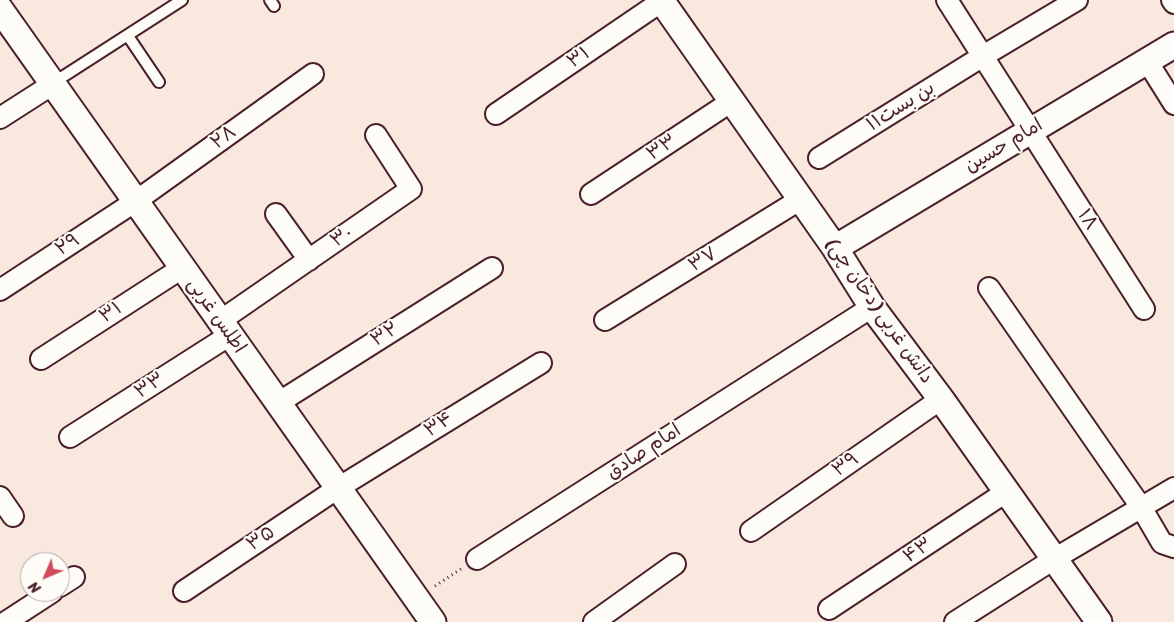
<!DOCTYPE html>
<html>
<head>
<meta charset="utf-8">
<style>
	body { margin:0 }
	#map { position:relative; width:1174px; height:622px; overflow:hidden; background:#f8e8dd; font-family:Sriracha,sans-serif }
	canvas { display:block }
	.north { position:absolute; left:20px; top:552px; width:50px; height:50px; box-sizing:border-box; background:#fdfcf7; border:1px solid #b5a4a5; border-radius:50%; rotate:225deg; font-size:14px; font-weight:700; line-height:20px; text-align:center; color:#4a1f2b }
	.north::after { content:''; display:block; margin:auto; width:18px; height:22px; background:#d1495b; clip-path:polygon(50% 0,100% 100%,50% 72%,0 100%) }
</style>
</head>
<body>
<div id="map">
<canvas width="1174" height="622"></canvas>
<div class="north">N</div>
</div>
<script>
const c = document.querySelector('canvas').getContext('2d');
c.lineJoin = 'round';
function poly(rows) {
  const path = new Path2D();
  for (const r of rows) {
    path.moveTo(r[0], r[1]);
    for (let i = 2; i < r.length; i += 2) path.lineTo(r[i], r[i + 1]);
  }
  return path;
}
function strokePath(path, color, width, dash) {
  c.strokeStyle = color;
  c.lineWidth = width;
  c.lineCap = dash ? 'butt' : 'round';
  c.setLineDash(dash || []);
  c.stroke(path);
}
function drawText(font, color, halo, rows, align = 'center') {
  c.font = font + ' Sriracha,"Playpen Sans Arabic",sans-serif';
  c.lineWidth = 4.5;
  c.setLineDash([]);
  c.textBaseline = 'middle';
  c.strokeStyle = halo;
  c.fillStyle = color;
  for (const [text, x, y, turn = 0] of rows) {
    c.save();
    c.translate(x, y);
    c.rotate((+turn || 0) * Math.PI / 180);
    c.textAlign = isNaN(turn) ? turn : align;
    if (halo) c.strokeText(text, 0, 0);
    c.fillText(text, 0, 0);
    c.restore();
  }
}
const service = poly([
	[270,0,274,6],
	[128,36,159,82],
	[53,83,182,0]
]);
const minor = poly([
	[947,0,1144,309],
	[1172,0,1174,3],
	[1147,61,1174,104],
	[496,114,662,1],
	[0,118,53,84],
	[819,158,983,56,1077,0],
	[591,194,732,101],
	[276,214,309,260],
	[989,288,1141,507,1162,543,1174,547],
	[0,290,136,201,313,74],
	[605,320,801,199],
	[220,321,411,189,376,135],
	[41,359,182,268],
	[278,403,492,268],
	[70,437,230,335],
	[0,497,13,516],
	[751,531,941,399],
	[477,559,872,307],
	[60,586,74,577],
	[184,591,338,488,541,363],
	[829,609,1006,492],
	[6,622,52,592],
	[594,622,675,564],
	[955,622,1054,559,1174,488]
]);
const tertiary = poly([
	[661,0,835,248,872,307,941,399,1099,622],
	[0,9,433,622],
	[835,248,1174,45]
]);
strokePath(service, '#4a1f2b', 14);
strokePath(minor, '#4a1f2b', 24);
strokePath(tertiary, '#4a1f2b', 29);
strokePath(poly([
	[435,586,461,569]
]), '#4a1f2b', 3, [1, 4]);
strokePath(service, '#fdfcf7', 10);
strokePath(minor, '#fdfcf7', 20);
strokePath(tertiary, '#fdfcf7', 25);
drawText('19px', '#4a1f2b', '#fdfcf7', [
	["۳۱",579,58,-34],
	["بن بست۱۱",901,107,-32],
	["۲۸",224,138,-36],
	["امام حسین",1004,146,-31],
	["۳۳",662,148,-33],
	["۱۸",1087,220,57],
	["۳۰",342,237,-35],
	["۲۹",68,245,-33],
	["۳۷",703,260,-32],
	["دانش غربی (دخان چی)",879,311,55],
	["۳۱",111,313,-33],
	["اطلس غربی",216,316,55],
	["۳۲",385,335,-32],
	["۳۳",150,386,-33],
	["۳۴",439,425,-32],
	["امام صادق",644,452,-33],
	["۳۹",846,465,-35],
	["۳۵",261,539,-34],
	["۴۳",918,551,-33]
]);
</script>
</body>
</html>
